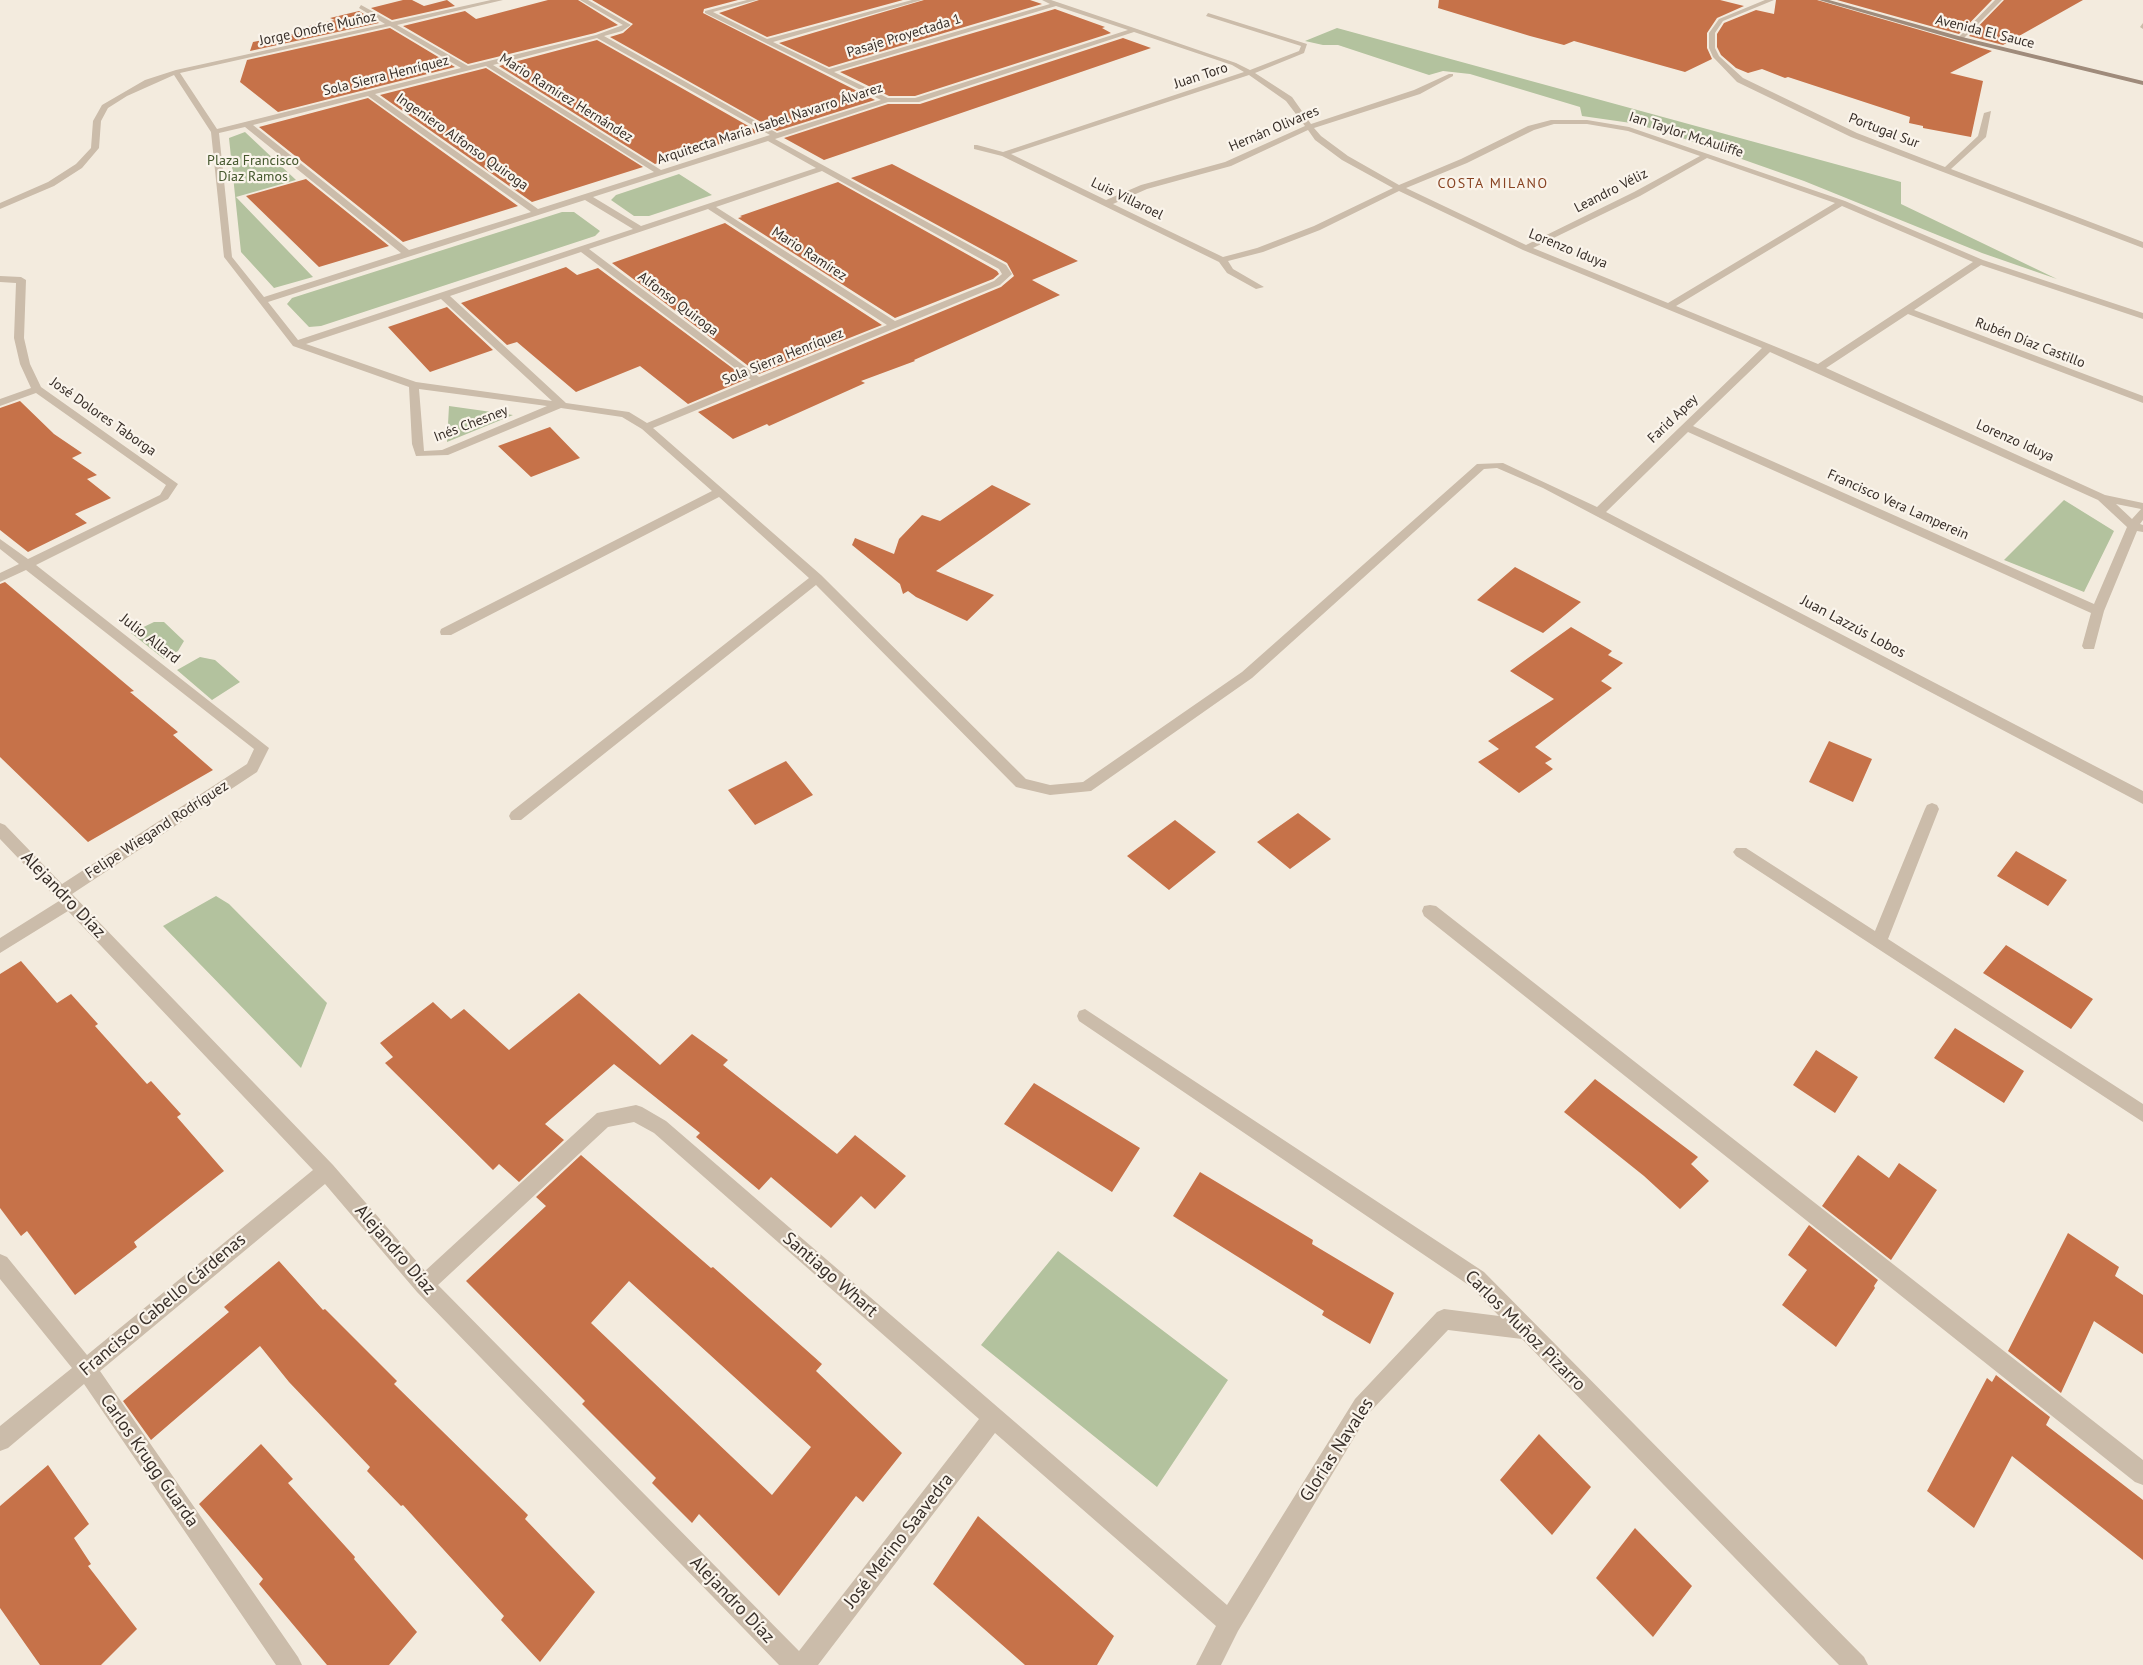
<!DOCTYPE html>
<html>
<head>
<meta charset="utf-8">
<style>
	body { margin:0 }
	canvas { display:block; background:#f3ebde }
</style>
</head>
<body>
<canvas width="2143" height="1665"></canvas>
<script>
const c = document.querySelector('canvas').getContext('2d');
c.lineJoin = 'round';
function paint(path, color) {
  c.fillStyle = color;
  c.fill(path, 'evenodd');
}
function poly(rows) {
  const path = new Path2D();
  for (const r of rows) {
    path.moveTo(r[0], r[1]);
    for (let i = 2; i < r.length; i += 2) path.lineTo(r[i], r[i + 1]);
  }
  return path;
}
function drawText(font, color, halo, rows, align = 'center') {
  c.font = font + ' "PT Sans",sans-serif';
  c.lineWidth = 4.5;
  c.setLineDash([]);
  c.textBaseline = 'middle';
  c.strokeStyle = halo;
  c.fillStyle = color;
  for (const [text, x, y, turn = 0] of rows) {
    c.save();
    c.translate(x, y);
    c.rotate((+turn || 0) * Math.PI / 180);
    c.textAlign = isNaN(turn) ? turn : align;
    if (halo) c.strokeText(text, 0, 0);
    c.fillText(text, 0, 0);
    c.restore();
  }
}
paint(poly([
	[1337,28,1901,182,1901,204,2057,279,1982,253,1804,181,1665,132,1631,123,1582,116,1580,107,1470,74,1443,71,1429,75,1338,45,1323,45,1305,41],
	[245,132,296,180,236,197,313,277,274,288,241,252,229,138],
	[679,174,712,195,649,216,634,216,611,200,616,195],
	[562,212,574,212,600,231,595,236,321,326,309,327,287,304,292,298],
	[449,406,513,415,447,442],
	[2064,500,2114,531,2084,592,2004,560],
	[154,622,164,622,184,641,178,651,164,659,131,633],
	[200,657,215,660,240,682,212,700,177,670],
	[216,896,229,904,327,1003,301,1068,163,926],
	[1058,1251,1228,1380,1157,1487,981,1345]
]), '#b3c29e');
paint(poly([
	[403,0,412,0,424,6,447,0,455,6,392,20,371,8],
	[548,0,578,0,618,25,595,33,468,64,403,26,465,11,476,19],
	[592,0,738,0,704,9,703,13,875,100,777,131,610,37,623,33,633,24],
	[759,0,903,0,767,37,719,13],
	[924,0,1030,0,1042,4,829,67,779,43],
	[1439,0,1720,0,1744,6,1717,18,1707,33,1707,48,1712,59,1685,72,1574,41,1564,45,1530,36,1438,8],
	[1776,0,1817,0,1992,51,1950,73,1983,81,1971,137,1923,128,1923,126,1909,123,1910,117,1788,77,1785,78,1762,69,1748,73,1736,68,1721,55,1717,47,1717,34,1724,23,1756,10,1774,14],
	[1837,0,1992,0,1959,34],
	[2004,0,2083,0,2003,45,1969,36],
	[1055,9,1105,27,1102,28,1111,33,915,96,889,96,840,72],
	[359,11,379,23,250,51,253,42,302,32,297,29,335,20,330,18],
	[390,28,455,67,278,112,240,82,247,60],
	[1123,38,1151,48,824,160,784,138,888,104,920,104],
	[597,40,759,132,655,164,499,66],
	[486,68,643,167,532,202,380,95],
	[368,98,518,206,403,242,259,127],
	[892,164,1078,261,1032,280,1060,295,914,360,915,361,861,381,865,383,769,426,767,424,733,439,698,412,1001,287,1014,276,1007,263,851,178],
	[306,179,389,246,319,267,246,196],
	[838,182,997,271,999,274,993,279,895,318,738,218,742,217,740,216],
	[725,223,882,325,759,374,612,263],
	[566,267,577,275,598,268,747,379,688,404,640,366,576,392,517,342,507,345,461,303],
	[447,307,493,350,430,372,388,327],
	[20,401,54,434,82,453,72,458,97,475,87,479,111,498,75,514,87,523,28,552,0,530,0,408],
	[550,427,580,458,531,477,498,446],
	[992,485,1031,504,936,571,994,595,967,621,916,597,908,591,903,594,900,584,852,545,855,538,894,554,899,539,922,515,940,521],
	[1515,567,1581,602,1543,633,1477,600],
	[5,582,134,691,130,692,178,732,173,735,213,770,88,842,0,757,0,584],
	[1571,627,1612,651,1608,655,1623,663,1601,681,1612,688,1535,747,1552,759,1545,763,1553,769,1519,793,1478,762,1499,749,1488,741,1554,699,1510,671],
	[1829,741,1872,759,1853,802,1809,782],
	[786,761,813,795,755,825,728,790],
	[1298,813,1331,839,1290,869,1257,842],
	[1175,820,1216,852,1169,890,1127,856],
	[2016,851,2067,880,2048,906,1997,876],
	[2006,945,2093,999,2071,1029,1983,973],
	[21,961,57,1003,71,994,98,1024,95,1026,147,1084,151,1081,181,1114,177,1117,224,1171,134,1242,137,1247,75,1295,27,1231,21,1236,0,1208,0,974],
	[579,993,660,1065,692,1034,728,1060,723,1065,837,1154,855,1135,906,1176,875,1209,861,1196,831,1228,771,1177,759,1190,696,1137,700,1133,614,1064,545,1124,564,1140,519,1182,499,1164,493,1170,385,1063,393,1057,380,1043,433,1002,451,1019,464,1009,509,1050],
	[1955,1028,2024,1071,2004,1103,1934,1058],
	[1816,1050,1858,1077,1835,1113,1793,1085],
	[1595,1079,1698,1157,1691,1164,1709,1181,1680,1209,1644,1176,1564,1112],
	[1034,1083,1140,1148,1112,1192,1004,1124],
	[581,1155,711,1268,713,1267,822,1364,816,1371,902,1453,863,1502,856,1496,779,1596,699,1514,692,1523,652,1483,656,1478,582,1404,585,1401,466,1281,546,1206,536,1197],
	[629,1281,811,1447,772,1495,591,1323],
	[1858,1155,1889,1178,1899,1163,1937,1190,1891,1260,1822,1206],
	[1200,1172,1313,1240,1312,1244,1394,1293,1370,1344,1322,1315,1324,1311,1173,1216],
	[1809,1225,1878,1280,1874,1286,1875,1288,1836,1347,1782,1305,1807,1270,1788,1255],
	[2068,1233,2119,1267,2115,1276,2143,1295,2143,1354,2094,1321,2061,1393,2008,1351],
	[279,1261,323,1310,325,1309,397,1381,394,1384,528,1515,525,1519,595,1592,540,1662,501,1620,504,1616,403,1505,401,1506,367,1471,370,1467,289,1382,260,1346,151,1440,123,1401,229,1312,224,1307],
	[1996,1375,2050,1417,2046,1425,2143,1500,2143,1560,2012,1456,1974,1528,1927,1491,1987,1378,1992,1382],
	[1539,1434,1591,1487,1552,1535,1500,1480],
	[261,1444,293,1479,288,1483,355,1557,354,1559,417,1632,389,1665,327,1665,259,1584,263,1579,199,1504],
	[48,1465,89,1524,74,1538,91,1564,88,1566,137,1629,101,1665,40,1665,0,1608,0,1506],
	[978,1516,1114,1636,1097,1665,1025,1665,933,1584],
	[1635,1528,1692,1586,1653,1637,1596,1578]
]), '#c67249');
paint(poly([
	[491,0,503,0,397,25,468,66,596,35,623,25,580,0,588,0,631,25,622,31,604,36,777,133,881,100,705,13,705,11,747,0,757,0,713,12,767,39,912,0,922,0,773,42,829,69,1050,4,1042,0,1051,0,1137,29,1236,63,1250,70,1299,51,1301,46,1206,16,1208,13,1307,44,1304,53,1255,73,1292,97,1311,124,1414,90,1449,74,1453,74,1453,76,1420,94,1314,128,1321,136,1348,156,1399,185,1461,159,1528,126,1551,120,1587,120,1629,127,1845,201,1983,260,2143,313,2143,319,1981,265,1914,310,2143,396,2143,403,1908,314,1826,368,2105,495,2143,503,2143,520,2140,524,2143,525,2143,532,2137,531,2104,611,2094,649,2084,649,2082,646,2091,613,1688,432,1606,512,2143,791,2143,804,1543,488,1497,468,1484,469,1252,678,1091,791,1050,795,1016,787,816,585,521,820,511,820,509,816,511,812,809,578,719,497,451,635,441,635,440,632,441,629,712,491,642,429,622,417,561,408,448,455,416,456,412,444,409,387,293,346,224,257,211,132,174,75,127,96,108,108,101,121,99,148,82,168,54,186,0,209,0,203,48,182,76,164,91,148,93,121,102,105,145,80,176,70,385,24,359,8,361,5,392,22,491,0],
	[1056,6,1128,30,915,98,888,98,834,72,1056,6],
	[390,26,461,68,217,129,180,73,390,26],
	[1134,32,1232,65,1244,72,1003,152,977,145,974,145,974,149,1002,156,1219,262,1227,273,1256,289,1264,287,1233,269,1228,261,1263,252,1320,230,1399,191,1523,250,1762,348,1597,507,1503,463,1477,464,1242,672,1083,782,1050,785,1026,779,821,575,653,428,1000,285,1012,274,1006,265,775,139,888,102,919,102,1134,32],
	[597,38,770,135,661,170,493,65,597,38],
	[486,66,654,172,538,209,375,94,486,66],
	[1249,75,1286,101,1305,126,1225,162,1141,185,1106,200,1011,154,1249,75],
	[368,96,531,212,409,250,253,125,368,96],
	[1554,124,1587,124,1628,131,1700,156,1634,192,1526,245,1406,188,1467,163,1534,130,1554,124],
	[245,127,401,253,264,297,232,257,219,133,245,127],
	[1308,130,1315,140,1342,160,1393,188,1314,226,1257,248,1223,257,1113,204,1147,189,1231,166,1308,130],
	[768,141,816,168,641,226,593,197,768,141],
	[1707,158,1835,203,1668,303,1533,248,1640,196,1707,158],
	[822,171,999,269,1002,274,994,281,895,321,716,207,822,171],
	[585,200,633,229,298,340,268,302,585,200],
	[1842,206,1973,262,1818,364,1676,306,1842,206],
	[708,209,887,325,759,377,589,249,708,209],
	[581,252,751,380,647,423,629,412,566,403,450,296,581,252],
	[441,299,552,401,416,382,306,344,441,299],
	[1770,352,2098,500,2127,527,2094,604,1693,426,1770,352],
	[419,389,547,406,442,450,424,451,419,389],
	[2116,504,2141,509,2132,519,2116,504],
	[1765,0,1774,0,1723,21,1715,33,1715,48,1719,56,1743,78,1857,133,1945,167,1978,136,1984,113,1991,111,1986,137,1951,169,2143,242,2143,248,1851,137,1737,82,1713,57,1709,48,1709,33,1719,19,1765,0],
	[1995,0,2002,0,1962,40,1958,40,1958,38,1995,0],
	[2143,23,2143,29,2140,27,2143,23],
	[0,276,21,277,26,280,24,338,30,364,41,387,178,484,168,499,36,565,269,748,257,772,72,894,333,1165,425,1271,597,1113,636,1105,642,1107,666,1121,1227,1605,1355,1399,1437,1312,1444,1309,1499,1316,1470,1286,1079,1021,1077,1016,1079,1011,1085,1009,1484,1272,1864,1657,1868,1665,1839,1665,1522,1339,1448,1330,1369,1413,1238,1631,1221,1665,1196,1665,1216,1626,995,1433,818,1665,779,1665,417,1292,325,1184,100,1371,298,1657,302,1665,276,1665,84,1384,8,1448,0,1451,0,1426,72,1368,0,1279,0,1254,7,1257,87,1355,313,1170,68,911,0,953,0,938,59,901,0,839,0,823,5,825,62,884,247,764,254,749,26,570,0,582,0,573,19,564,0,549,0,539,28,559,160,495,166,485,36,393,0,406,0,399,31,388,20,364,14,338,16,283,0,282,0,276],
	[634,1122,654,1133,979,1419,799,1651,438,1285,608,1127,634,1122],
	[1932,803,1937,805,1939,809,1888,939,2143,1104,2143,1122,1736,856,1733,852,1736,848,1746,848,1875,931,1925,809,1927,805,1932,803],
	[1430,905,1436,906,2143,1460,2143,1485,2135,1482,1424,916,1422,911,1424,906,1430,905]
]), '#cbbcaa');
paint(poly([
	[1819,0,1829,0,1962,37,2143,81,2143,85,1958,40,1819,0]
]), '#9f8b7b');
drawText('14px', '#382f29', '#faf4eb', [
	["Jorge Onofre Muñoz",318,29,-12],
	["Avenida El Sauce",1985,32,14],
	["Pasaje Proyectada 1",904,36,-17],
	["Sola Sierra Henríquez",386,76,-14],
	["Juan Toro",1201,76,-18],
	["Mario Ramírez Hernández",566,98,32],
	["Arquitecta María Isabel Navarro Álvarez",770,124,-18],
	["Hernán Olivares",1274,129,-23],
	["Portugal Sur",1884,131,21],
	["Ian Taylor McAuliffe",1686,135,18],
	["Ingeniero Alfonso Quiroga",462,142,35],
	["Leandro Véliz",1611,191,-27],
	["Luis Villaroel",1127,199,26],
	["Lorenzo Iduya",1568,249,22],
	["Mario Ramírez",809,254,33],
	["Alfonso Quiroga",678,304,37],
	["Rubén Díaz Castillo",2030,343,21],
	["Sola Sierra Henríquez",783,357,-22],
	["José Dolores Taborga",103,417,35],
	["Farid Apey",1673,419,-44],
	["Inés Chesney",471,424,-21],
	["Lorenzo Iduya",2015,441,24],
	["Francisco Vera Lamperein",1898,505,24]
]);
drawText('14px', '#44572d', '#faf4eb', [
	["Plaza Francisco",253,161],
	["Díaz Ramos",253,177]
]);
c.letterSpacing = '1.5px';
drawText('14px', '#884322', '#faf4eb', [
	["COSTA MILANO",1493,184]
]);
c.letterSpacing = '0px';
drawText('15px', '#382f29', '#faf4eb', [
	["Juan Lazzús Lobos",1853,627,28],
	["Julio Allard",150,639,38],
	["Felipe Wiegand Rodríguez",157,830,-33]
]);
drawText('18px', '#382f29', '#faf4eb', [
	["Alejandro Díaz",63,895,46],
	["Alejandro Díaz",395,1250,49],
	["Santiago Whart",830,1275,41],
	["Francisco Cabello Cárdenas",163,1305,-40],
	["Carlos Muñoz Pizarro",1525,1331,45],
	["Glorias Navales",1337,1450,-57],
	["Carlos Krugg Guarda",149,1461,55],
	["José Merino Saavedra",899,1541,-52],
	["Alejandro Díaz",732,1600,46]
]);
</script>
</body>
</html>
